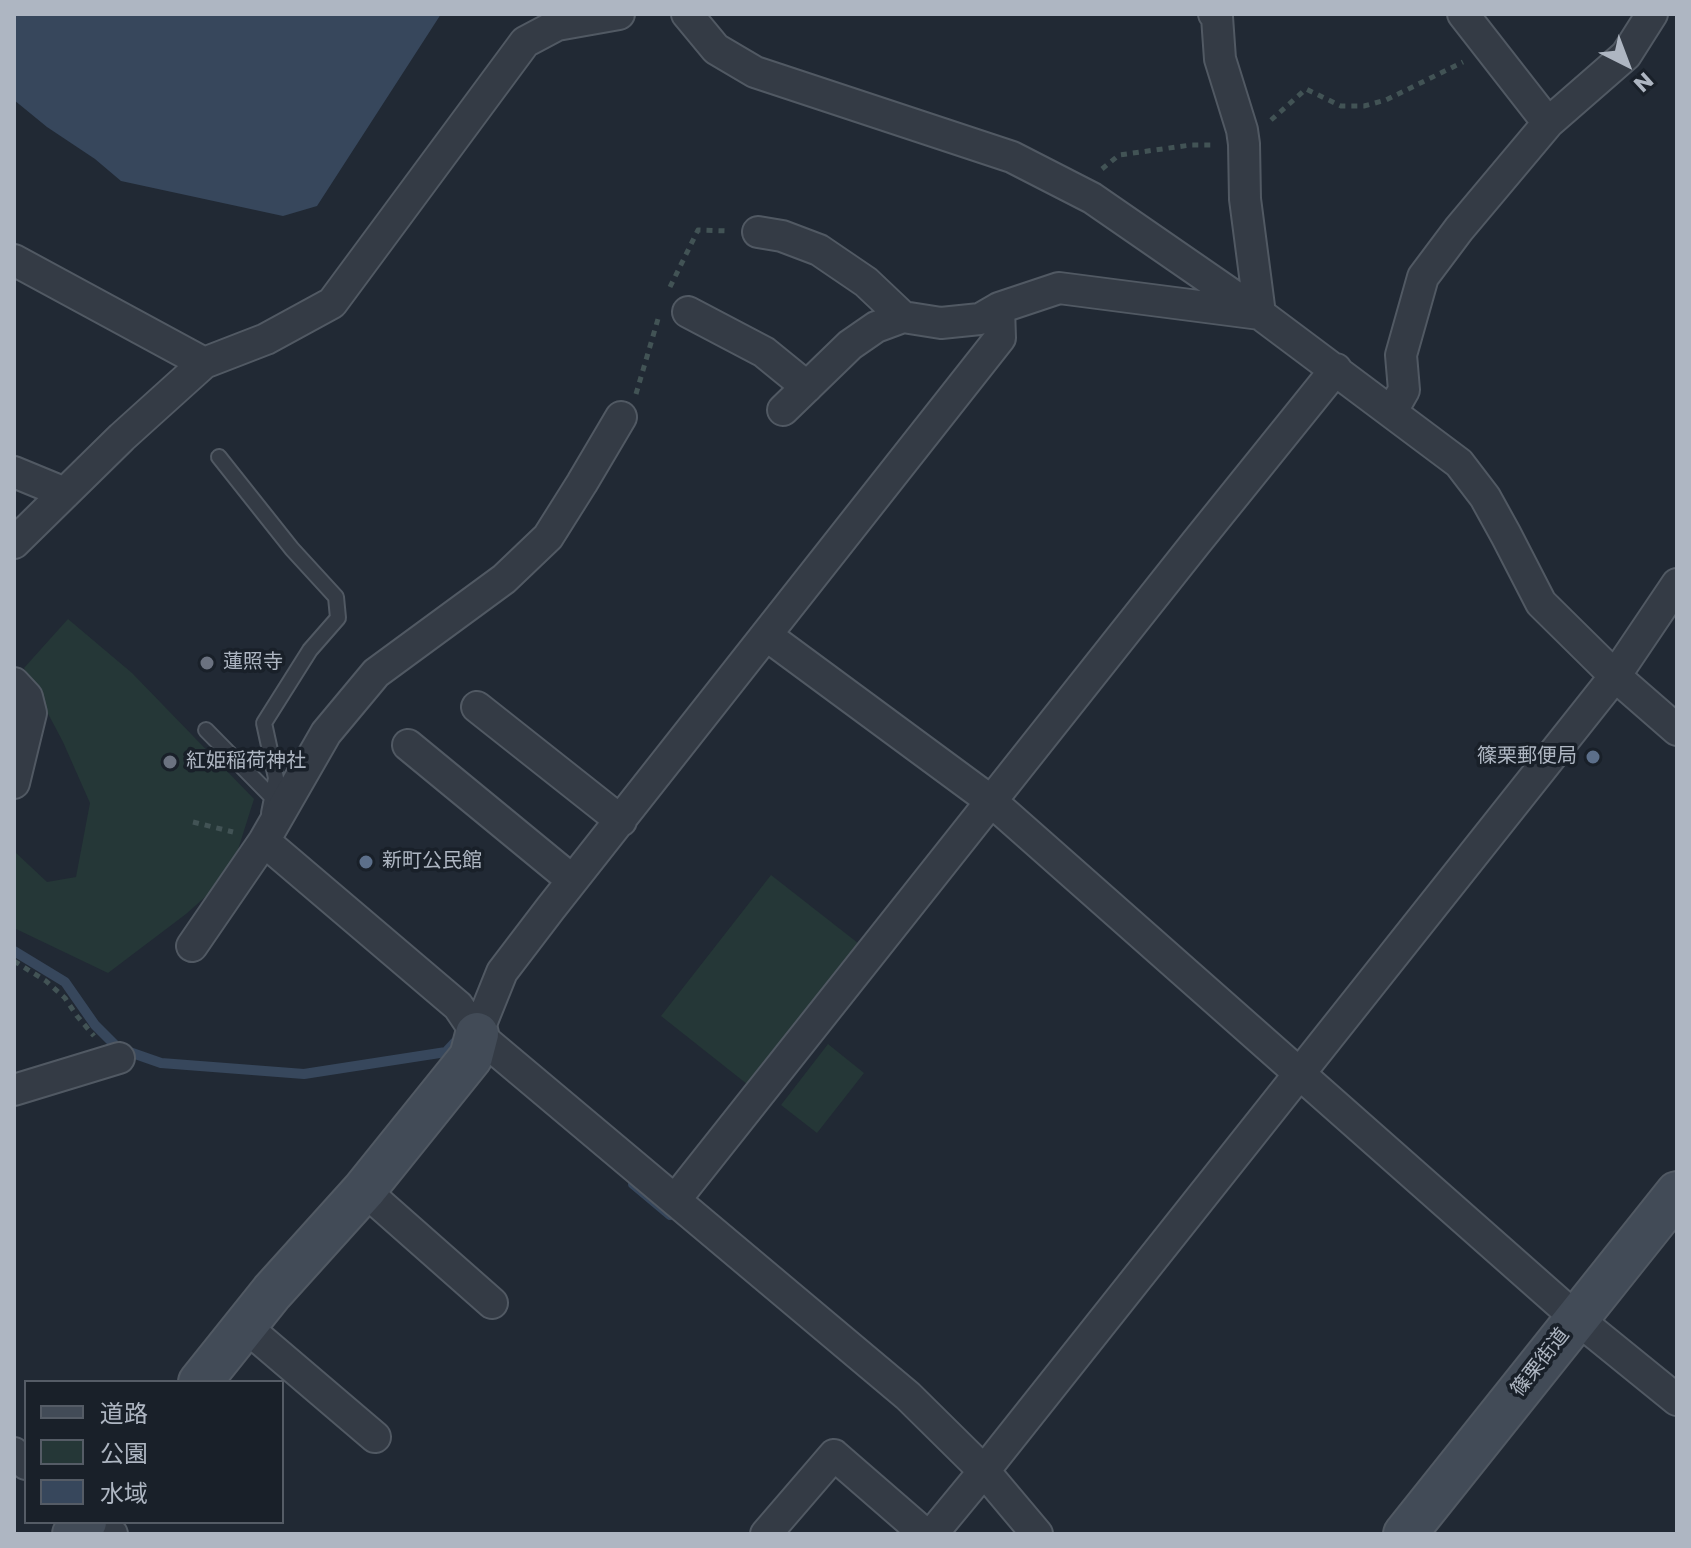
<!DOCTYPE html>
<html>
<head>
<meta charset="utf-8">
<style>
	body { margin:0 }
	#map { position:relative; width:1691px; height:1548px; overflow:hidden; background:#212934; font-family:Poppins,"Noto Sans JP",sans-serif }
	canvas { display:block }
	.frame { position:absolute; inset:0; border:16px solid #aeb6c2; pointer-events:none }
	.legend { position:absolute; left:24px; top:1380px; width:260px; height:144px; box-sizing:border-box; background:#192029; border:2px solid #555c66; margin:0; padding:10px 14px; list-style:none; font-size:24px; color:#aeb6c2 }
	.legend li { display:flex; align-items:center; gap:16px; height:40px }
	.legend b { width:40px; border:2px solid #555c66 }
	.north { position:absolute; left:1587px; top:24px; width:80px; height:80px; -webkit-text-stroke:6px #192029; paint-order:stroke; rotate:138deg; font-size:22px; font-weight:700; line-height:32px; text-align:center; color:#aeb6c2 }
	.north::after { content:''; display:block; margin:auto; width:28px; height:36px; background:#aeb6c2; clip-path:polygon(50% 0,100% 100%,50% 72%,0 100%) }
</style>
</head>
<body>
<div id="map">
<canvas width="1691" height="1548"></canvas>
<div class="frame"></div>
<ul class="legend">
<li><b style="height:10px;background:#424b57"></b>道路</li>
<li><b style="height:22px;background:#253737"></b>公園</li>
<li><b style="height:22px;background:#37475c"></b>水域</li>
</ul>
<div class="north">N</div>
</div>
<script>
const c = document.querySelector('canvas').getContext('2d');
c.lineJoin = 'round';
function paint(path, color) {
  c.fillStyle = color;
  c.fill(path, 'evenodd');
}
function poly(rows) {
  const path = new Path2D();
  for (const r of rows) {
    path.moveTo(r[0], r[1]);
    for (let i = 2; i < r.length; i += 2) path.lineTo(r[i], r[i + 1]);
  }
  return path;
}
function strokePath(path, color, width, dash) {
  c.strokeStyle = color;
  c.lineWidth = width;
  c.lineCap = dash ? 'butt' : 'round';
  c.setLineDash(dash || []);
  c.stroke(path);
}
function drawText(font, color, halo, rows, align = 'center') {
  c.font = font + ' Poppins,"Noto Sans JP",sans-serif';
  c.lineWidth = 7;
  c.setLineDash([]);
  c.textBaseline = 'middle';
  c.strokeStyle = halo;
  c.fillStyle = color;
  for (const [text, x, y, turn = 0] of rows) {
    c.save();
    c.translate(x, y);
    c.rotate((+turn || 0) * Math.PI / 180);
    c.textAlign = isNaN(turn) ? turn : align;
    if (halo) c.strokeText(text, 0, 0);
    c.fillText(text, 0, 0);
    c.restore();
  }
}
paint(poly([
	[68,619,132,673,254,799,230,875,186,914,108,973,14,928,14,851,47,882,76,877,90,803,63,742,24,668],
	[771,875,863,947,752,1088,661,1016],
	[828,1044,864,1073,817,1133,781,1105]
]), '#253737');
paint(poly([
	[14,14,441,14,317,206,283,216,121,181,95,159,47,127,14,100]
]), '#37475c');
strokePath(poly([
	[14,951,65,982,95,1025,118,1048,161,1063,304,1074,446,1052,460,1037],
	[633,1184,670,1215]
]), '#37475c', 10);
const lane = poly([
	[219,457,292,549,336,597,338,618,310,650,264,723,276,778,269,813],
	[206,730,272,797]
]);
const street = poly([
	[687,14,716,49,755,72,1012,157,1092,198,1260,314,1459,463,1485,497,1506,535,1541,603,1615,676,1677,730],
	[1463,14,1548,123],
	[758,232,782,236,819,250,866,282,903,317],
	[14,260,204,363],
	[688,312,764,352,807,387],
	[783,410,850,345,876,327,903,317,941,323,980,319,999,308],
	[1392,411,1404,390,1401,355,1423,277,1459,229,1548,123,1626,55,1652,14],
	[14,472,65,493],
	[14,543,122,437,204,363,266,339,332,303,525,42,557,25,619,14],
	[766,635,991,801,1576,1318,1677,1400],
	[14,683,27,697,31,713,14,783],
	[477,707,621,821],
	[408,745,572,880],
	[264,841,458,1006,477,1034,908,1396,984,1471,1037,1534],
	[192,946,264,841,326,733,376,673,504,579,548,537,582,483,621,417],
	[477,1034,502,972,550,909,1000,338,999,308,1059,288,1260,314,1245,199,1244,144,1242,130,1220,59,1217,17,1214,14],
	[14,1090,119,1058],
	[364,1190,492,1303],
	[675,1200,1195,544,1336,369],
	[246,1327,375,1437],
	[14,1453,26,1464],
	[94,1522,112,1534],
	[766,1534,834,1455,925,1534],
	[932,1534,984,1471,1615,676,1677,584]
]);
const secondary = poly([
	[200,1382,272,1292,364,1190,471,1057,477,1034],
	[74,1534,85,1522],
	[1405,1534,1677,1193]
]);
strokePath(lane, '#515963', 18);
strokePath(street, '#515963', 34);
strokePath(secondary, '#515963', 46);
strokePath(poly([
	[1271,120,1306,89,1341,106,1364,106,1386,100,1463,62],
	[1102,169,1119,155,1191,145,1214,145],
	[670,287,698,230,729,231],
	[636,394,658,319],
	[193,822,233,832],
	[14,961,46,981,65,998,77,1016,94,1036]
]), '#425355', 5, [6, 6]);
strokePath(lane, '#343b45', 14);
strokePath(street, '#343b45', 30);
strokePath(secondary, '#424b57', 42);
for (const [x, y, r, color] of [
	[207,663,8,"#6b7280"],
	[1593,757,8,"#5c6f8a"],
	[170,762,8,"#6b7280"],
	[366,862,8,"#5c6f8a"]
]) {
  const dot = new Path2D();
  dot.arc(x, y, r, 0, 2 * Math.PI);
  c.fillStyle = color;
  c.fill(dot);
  strokePath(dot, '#192029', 3);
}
drawText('20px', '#aeb6c2', '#192029', [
	["蓮照寺",223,663],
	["篠栗郵便局",1577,757,"right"],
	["紅姫稲荷神社",186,762],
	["新町公民館",382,862]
], 'left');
drawText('20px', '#aeb6c2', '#192029', [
	["篠栗街道",1541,1363,-52]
]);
</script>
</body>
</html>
